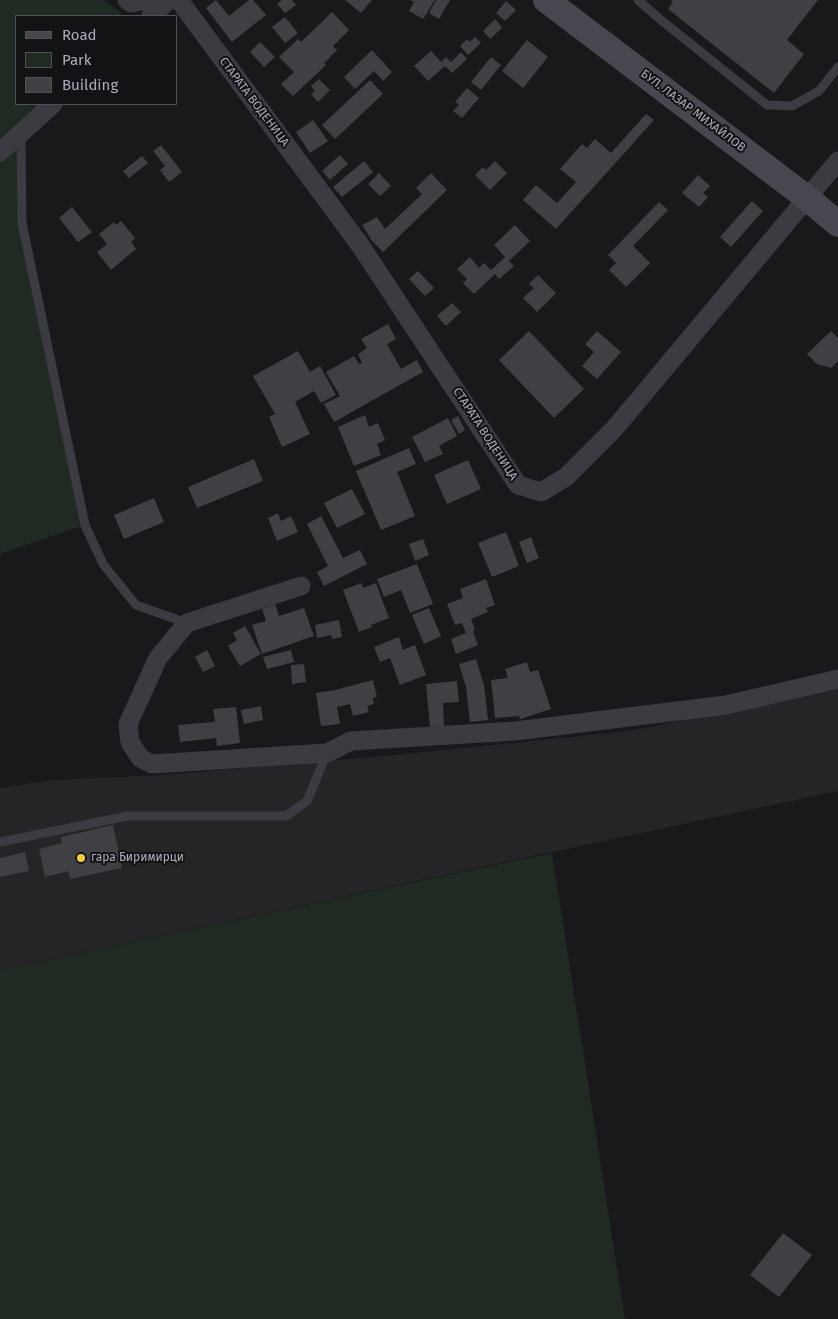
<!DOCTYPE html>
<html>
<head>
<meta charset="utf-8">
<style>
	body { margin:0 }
	#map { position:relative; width:838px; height:1319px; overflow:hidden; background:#19181a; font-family:"Fira Sans",sans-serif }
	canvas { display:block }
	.legend { position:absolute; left:15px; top:15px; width:162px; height:90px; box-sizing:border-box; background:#131315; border:1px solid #505157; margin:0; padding:6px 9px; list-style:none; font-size:15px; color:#abadba }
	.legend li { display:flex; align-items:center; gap:10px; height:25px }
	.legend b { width:25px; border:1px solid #505157 }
</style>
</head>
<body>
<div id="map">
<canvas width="838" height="1319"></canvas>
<ul class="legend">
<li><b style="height:6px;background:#47484f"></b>Road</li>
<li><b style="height:14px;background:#202922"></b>Park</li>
<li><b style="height:14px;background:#404044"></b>Building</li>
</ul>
</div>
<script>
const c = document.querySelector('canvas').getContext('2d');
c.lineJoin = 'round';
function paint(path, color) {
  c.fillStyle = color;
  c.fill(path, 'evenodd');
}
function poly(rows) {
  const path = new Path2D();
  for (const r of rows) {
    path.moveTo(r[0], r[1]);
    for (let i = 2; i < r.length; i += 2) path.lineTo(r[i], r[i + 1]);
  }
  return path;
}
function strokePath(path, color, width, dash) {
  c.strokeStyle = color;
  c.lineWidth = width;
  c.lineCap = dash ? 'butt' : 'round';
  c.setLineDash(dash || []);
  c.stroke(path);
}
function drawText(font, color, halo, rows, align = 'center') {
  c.font = font + ' "Fira Sans",sans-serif';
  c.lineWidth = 4;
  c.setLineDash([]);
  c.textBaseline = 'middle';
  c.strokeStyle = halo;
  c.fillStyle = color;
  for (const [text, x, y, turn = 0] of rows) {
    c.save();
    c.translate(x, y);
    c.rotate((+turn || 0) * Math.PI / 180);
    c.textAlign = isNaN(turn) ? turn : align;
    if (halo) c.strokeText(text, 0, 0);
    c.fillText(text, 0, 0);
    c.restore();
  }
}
paint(poly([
	[838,688,838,791,0,970,0,788,54,780,162,775,384,756,629,731]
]), '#252427');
paint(poly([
	[0,0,104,0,122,13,120,16,16,16,16,104,46,104,21,132,22,223,85,525,0,554],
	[552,853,625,1319,0,1319,0,970]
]), '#202922');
paint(poly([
	[216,0,229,16,249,0,253,0,266,15,232,42,206,8],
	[282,0,292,0,296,5,285,13,277,4],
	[345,0,372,0,361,13],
	[410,0,435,0,423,19,409,11,414,2],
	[436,0,450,0,439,19,429,13],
	[671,0,818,0,787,40,804,54,774,93,668,9,673,2],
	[506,1,516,10,505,21,496,13],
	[332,12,349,30,333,46,337,50,324,63,326,65,293,96,281,84,294,72,279,57,298,39,301,42],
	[285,17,298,33,285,43,272,27],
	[495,19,502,28,490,39,483,31],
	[475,37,481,43,468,55,460,46,467,39,470,42],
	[527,40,548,57,523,88,502,71],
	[260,42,275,57,264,67,250,52],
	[372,50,392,72,383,81,374,71,355,89,344,77],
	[431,51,441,62,446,57,451,62,461,52,467,59,452,73,445,66,428,81,414,66],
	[491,57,501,65,481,90,471,82],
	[319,79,330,90,318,102,311,94,315,91,311,86],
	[370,80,383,94,335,139,322,125],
	[467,88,479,98,462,118,453,111,459,105,455,102],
	[646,114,654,120,556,229,523,200,536,185,557,203,576,182,560,169,582,144,587,148,595,139,611,153],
	[313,120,328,141,310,153,296,132],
	[161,145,182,172,169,182,160,170,165,166,153,151],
	[340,155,348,164,330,180,322,171],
	[142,156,148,163,129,178,123,171],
	[364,161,373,172,342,197,333,187],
	[495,161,507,173,490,190,475,175,483,167,486,170],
	[379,173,391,186,380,196,368,184],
	[431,173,447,190,383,252,372,241,362,225,377,217,385,229,422,194,416,188],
	[698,175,710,186,703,193,708,197,699,207,682,193],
	[752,201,763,211,731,247,720,237],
	[659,202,668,210,633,246,650,263,626,287,609,270,616,263,608,255],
	[72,207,92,232,78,242,59,218],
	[121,221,135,238,131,242,136,249,111,270,97,252,107,244,99,234,114,222,116,225],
	[515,225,530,241,509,261,514,266,499,279,495,274,474,294,463,283,467,279,457,269,470,257,479,268,484,263,491,270,505,257,494,245],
	[418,271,434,288,425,296,409,279],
	[538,275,556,293,537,312,523,298,534,288,529,284],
	[452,303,461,312,446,326,437,316],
	[388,324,396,339,387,344,401,369,417,360,423,372,334,422,324,404,340,396,326,372,354,356,359,364,362,363,358,354,367,348,361,339],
	[529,331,584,389,554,418,499,360],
	[597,331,621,352,597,379,582,366,594,352,585,344],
	[831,331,838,338,838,361,831,368,817,364,807,354],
	[298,351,310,372,320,366,336,395,321,403,314,391,295,402,310,434,282,447,269,417,275,414,253,376],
	[365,415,369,427,378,423,385,440,377,444,381,455,354,466,338,427],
	[458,416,465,430,459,434,451,420],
	[448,418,457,436,439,446,443,454,425,462,412,437],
	[409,448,416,464,397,472,415,516,381,530,356,471],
	[254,459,263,481,197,508,188,487],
	[468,460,481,489,447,504,434,475],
	[352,489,365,514,337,528,324,503],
	[154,498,164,522,124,539,114,515],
	[278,513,281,521,291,516,298,532,277,541,268,518],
	[321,516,343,558,360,550,367,564,324,586,317,572,328,566,307,524],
	[506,532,519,566,492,577,478,543],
	[531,537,539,558,527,563,519,542],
	[423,539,429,555,415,561,409,544],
	[417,564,433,604,410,613,401,590,384,597,377,579],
	[486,579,495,605,486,608,488,612,471,619,475,630,473,631,478,645,456,654,451,639,466,633,462,623,455,625,447,604,463,598,460,589],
	[361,583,363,588,376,583,389,618,371,625,372,627,359,632,343,590],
	[275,604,279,616,304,608,314,636,262,654,252,625,266,621,262,609],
	[429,608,441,636,424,644,412,615],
	[339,620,342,637,332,639,331,635,317,638,315,625],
	[245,626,261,654,240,666,228,646,237,640,233,633],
	[399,637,403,650,415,645,426,675,400,685,390,658,380,662,374,647],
	[207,650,215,666,203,672,195,657],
	[291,650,294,662,267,669,263,657],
	[476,659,484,685,488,720,470,722,466,687,459,664],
	[527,662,530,672,538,670,551,709,520,719,519,716,495,718,491,680,508,678,505,669],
	[304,664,306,682,292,684,291,665],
	[373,680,377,697,373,698,374,704,367,706,369,712,353,716,350,704,337,707,340,724,321,726,316,693,335,690],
	[457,681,459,702,443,703,444,726,430,727,426,684],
	[261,706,263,720,244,724,241,710],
	[236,707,240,743,217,746,216,738,180,742,178,725,215,722,213,709],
	[113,825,122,868,70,879,68,871,45,877,39,849,62,843,61,837],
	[25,852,29,871,0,877,0,858],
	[783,1233,812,1255,779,1297,750,1275]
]), '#404044');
strokePath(poly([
	[638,0,661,20,767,105,792,106,819,91,838,67],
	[21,135,22,223,85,525,103,564,136,605,187,623],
	[0,842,128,816,286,816,307,801,327,753]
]), '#3b3b41', 9);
strokePath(poly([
	[127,0,131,3,148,0],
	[179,0,360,245,518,485,541,492,566,477,615,428,838,161],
	[151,16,169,0],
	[0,152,53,104],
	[301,586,187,623,158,658,128,724,130,742,140,758,152,764,327,753,351,741,515,731,726,705,838,679]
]), '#3b3b41', 19);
strokePath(poly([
	[546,0,807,198,838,224]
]), '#47484f', 26);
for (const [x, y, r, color] of [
	[81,858,5,"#f3cc38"]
]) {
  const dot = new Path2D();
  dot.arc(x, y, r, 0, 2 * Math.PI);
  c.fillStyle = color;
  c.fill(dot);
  strokePath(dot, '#131315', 2);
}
drawText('12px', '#abadba', '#131315', [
	["СТАРАТА ВОДЕНИЦА",254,102,53],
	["БУЛ. ЛАЗАР МИХАЙЛОВ",693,111,37],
	["СТАРАТА ВОДЕНИЦА",485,434,57]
]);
drawText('12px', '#abadba', '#131315', [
	["гара Биримирци",91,858]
], 'left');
</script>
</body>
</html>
